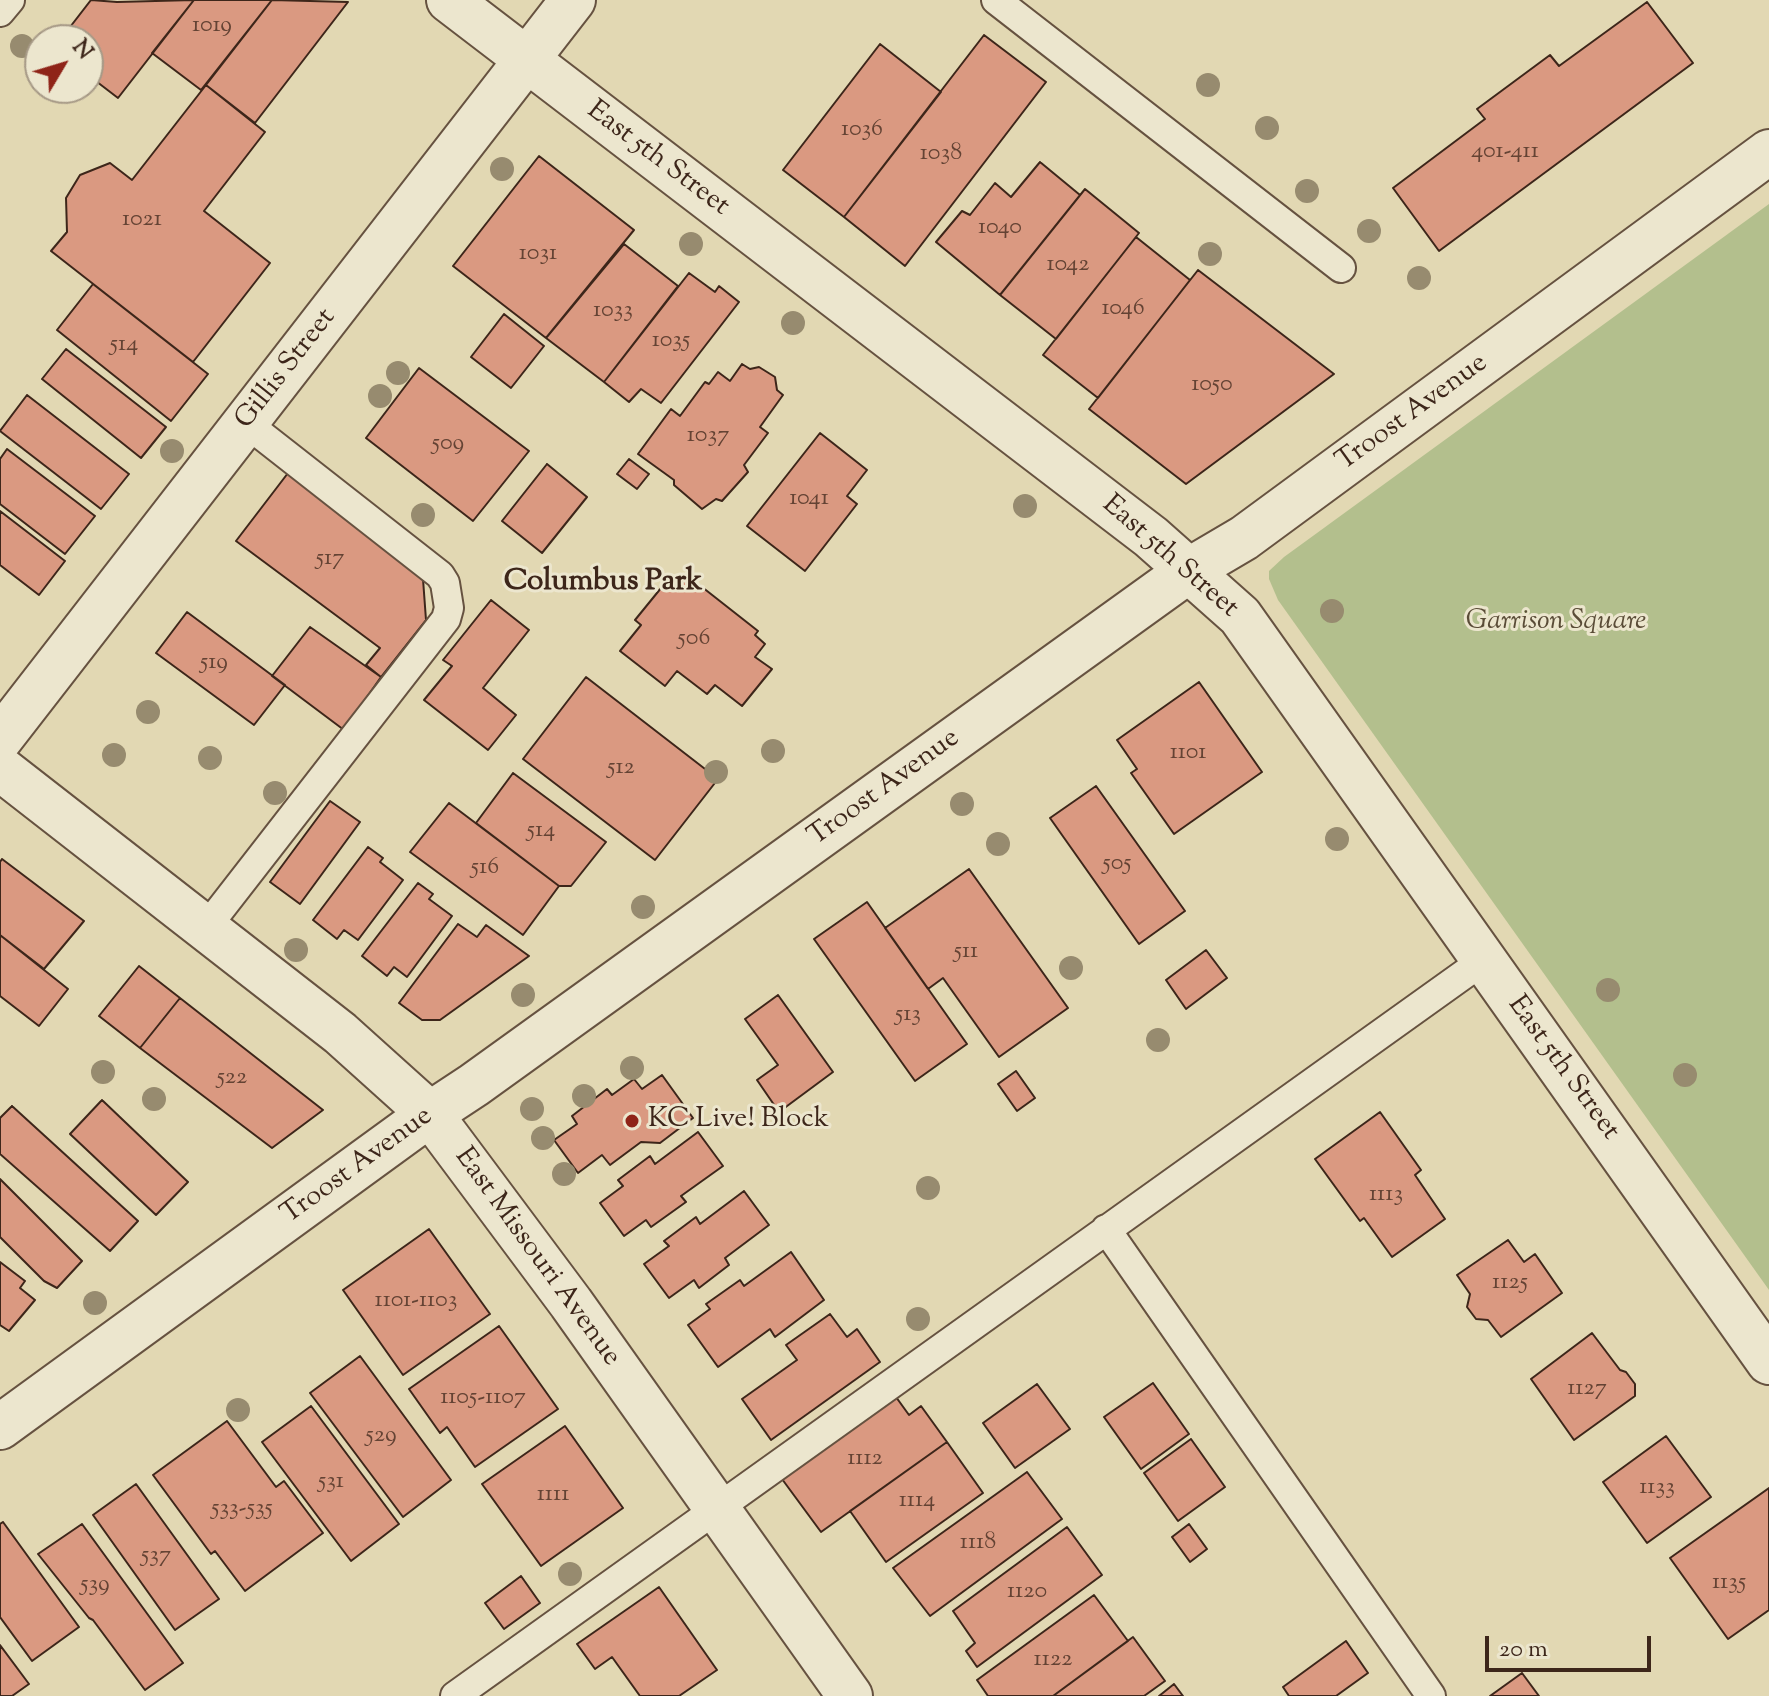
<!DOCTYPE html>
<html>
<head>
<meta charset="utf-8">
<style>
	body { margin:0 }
	#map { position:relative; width:1769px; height:1696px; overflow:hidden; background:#e2d8b3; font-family:"Sorts Mill Goudy",serif }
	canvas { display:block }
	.north { position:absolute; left:24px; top:24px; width:80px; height:80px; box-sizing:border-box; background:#ece6ce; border:2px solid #a69986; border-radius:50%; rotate:52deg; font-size:22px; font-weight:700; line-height:32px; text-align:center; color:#3d261a }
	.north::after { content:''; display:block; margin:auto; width:28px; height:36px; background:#8f2418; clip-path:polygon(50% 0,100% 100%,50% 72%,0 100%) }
	.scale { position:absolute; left:1485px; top:1636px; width:166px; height:36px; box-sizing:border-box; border:4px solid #3d261a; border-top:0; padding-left:10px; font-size:24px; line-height:28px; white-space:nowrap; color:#3d261a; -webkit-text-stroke:6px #ece6ce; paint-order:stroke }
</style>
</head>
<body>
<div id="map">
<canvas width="1769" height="1696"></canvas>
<div class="north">N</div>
<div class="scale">20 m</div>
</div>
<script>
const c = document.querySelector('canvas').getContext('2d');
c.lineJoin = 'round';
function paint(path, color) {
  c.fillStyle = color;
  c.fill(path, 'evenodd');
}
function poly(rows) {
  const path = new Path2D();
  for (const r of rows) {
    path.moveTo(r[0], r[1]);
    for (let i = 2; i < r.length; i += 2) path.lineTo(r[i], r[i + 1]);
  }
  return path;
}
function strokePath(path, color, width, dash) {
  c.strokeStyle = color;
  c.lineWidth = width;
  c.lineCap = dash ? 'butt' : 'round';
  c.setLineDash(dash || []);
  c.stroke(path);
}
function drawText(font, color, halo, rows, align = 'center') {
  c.font = font + ' "Sorts Mill Goudy",serif';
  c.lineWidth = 6;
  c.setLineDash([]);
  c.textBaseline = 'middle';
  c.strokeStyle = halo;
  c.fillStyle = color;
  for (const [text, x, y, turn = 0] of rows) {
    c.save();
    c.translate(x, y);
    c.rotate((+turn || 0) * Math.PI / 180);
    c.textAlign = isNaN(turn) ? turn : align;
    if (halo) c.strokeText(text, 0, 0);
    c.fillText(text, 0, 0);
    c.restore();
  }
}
paint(poly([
	[1769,204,1769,1290,1278,600,1269,579,1269,571,1284,557]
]), '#b3bf8d');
const building = poly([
	[91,0,117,2,194,0,118,98,88,75,88,40,60,40,91,0],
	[194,0,272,0,201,90,152,53,194,0],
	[272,0,348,2,255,123,206,85,272,0],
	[1647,2,1693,63,1439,251,1393,188,1485,119,1477,109,1550,55,1559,66,1647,2],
	[984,35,1046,82,905,266,844,217,984,35],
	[880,44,941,92,844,217,783,170,880,44],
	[206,85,265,132,204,211,270,263,193,362,51,251,67,232,66,198,80,175,110,163,132,180,206,85],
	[539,156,634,230,546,338,453,266,539,156],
	[1040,162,1080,195,1000,295,936,242,962,211,970,215,995,183,1011,197,1040,162],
	[1085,189,1139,233,1056,339,1000,295,1085,189],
	[1136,237,1190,280,1098,398,1043,355,1136,237],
	[624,244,678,286,604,382,546,338,624,244],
	[1198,270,1334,374,1186,484,1089,409,1198,270],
	[689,273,715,292,719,286,739,302,661,403,641,389,629,402,604,382,689,273],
	[93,284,208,374,171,421,57,330,93,284],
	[504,314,544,346,511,388,471,357,504,314],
	[66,349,166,427,141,458,42,379,66,349],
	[742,364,750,369,759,367,775,377,777,390,783,395,760,427,768,433,744,465,748,472,722,501,716,499,702,509,674,485,674,480,638,454,671,409,680,416,705,382,709,384,718,372,730,381,742,364],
	[419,368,529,451,473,521,366,438,419,368],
	[27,395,129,474,101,509,0,431,27,395],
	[820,433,867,470,847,496,857,504,805,571,747,526,820,433],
	[7,449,95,516,65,554,0,504,0,459,7,449],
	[629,459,649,474,637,489,617,474,629,459],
	[547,464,587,497,542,553,502,521,547,464],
	[288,473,423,579,426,620,381,677,366,665,380,648,236,541,288,473],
	[0,511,65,561,39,595,0,565,0,511],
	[688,576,758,631,755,635,765,644,755,657,772,669,742,706,715,685,707,694,677,671,665,686,620,651,641,625,635,620,670,577,680,586,688,576],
	[491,600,529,630,483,688,516,715,488,750,424,700,452,666,443,660,491,600],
	[187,612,285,685,254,725,156,653,187,612],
	[310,627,381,677,344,730,272,676,310,627],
	[586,677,718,779,655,860,523,759,586,677],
	[1199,682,1262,772,1174,834,1131,773,1137,769,1117,740,1199,682],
	[513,773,606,842,571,886,559,886,476,823,513,773],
	[1096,786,1185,911,1139,944,1050,818,1096,786],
	[330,801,360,822,300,904,270,882,330,801],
	[449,803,559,886,523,935,410,852,449,803],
	[368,847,383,858,380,862,403,880,358,940,344,930,337,939,313,920,368,847],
	[2,859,84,921,44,969,0,935,0,862,2,859],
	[969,869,1068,1008,999,1057,943,978,928,989,885,928,969,869],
	[418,883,433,894,429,899,452,916,407,977,394,967,387,976,362,956,418,883],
	[867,902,967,1044,915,1081,814,939,867,902],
	[458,924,477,937,486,925,529,956,440,1020,422,1020,399,1003,458,924],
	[0,935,68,989,39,1026,0,996,0,935],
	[1206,950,1227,978,1186,1009,1166,980,1206,950],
	[139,966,180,998,140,1048,99,1016,139,966],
	[778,995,833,1072,779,1112,757,1080,778,1065,745,1019,778,995],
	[180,998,323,1110,272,1148,140,1048,180,998],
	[1016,1071,1035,1098,1017,1111,998,1084,1016,1071],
	[662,1075,693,1118,660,1143,641,1142,610,1165,602,1155,578,1173,554,1140,577,1124,572,1116,607,1089,612,1095,634,1079,642,1089,662,1075],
	[102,1100,188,1182,156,1215,70,1134,102,1100],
	[12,1106,138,1221,110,1251,0,1154,0,1118,12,1106],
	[1380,1112,1421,1170,1415,1175,1445,1219,1392,1257,1364,1218,1360,1221,1315,1159,1380,1112],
	[698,1132,723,1166,681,1196,686,1202,651,1227,646,1220,624,1236,600,1203,623,1186,618,1180,650,1156,655,1164,698,1132],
	[0,1179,82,1261,57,1288,44,1281,0,1237,0,1179],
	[744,1191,769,1225,725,1258,729,1265,699,1288,694,1280,669,1298,644,1264,669,1246,664,1241,696,1217,700,1224,744,1191],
	[429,1229,490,1314,403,1375,343,1290,429,1229],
	[1508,1240,1524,1262,1535,1254,1562,1293,1501,1337,1488,1320,1476,1319,1467,1307,1470,1294,1457,1275,1508,1240],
	[791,1252,824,1300,775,1337,770,1329,718,1367,688,1325,710,1309,706,1304,740,1280,744,1286,791,1252],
	[0,1262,25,1281,20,1288,35,1300,9,1331,0,1325,0,1262],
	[830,1314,847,1337,857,1329,880,1362,771,1440,742,1399,797,1360,786,1345,830,1314],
	[499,1326,558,1409,475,1467,447,1427,440,1433,409,1389,499,1326],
	[1592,1333,1620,1370,1626,1372,1635,1384,1635,1396,1574,1440,1531,1379,1592,1333],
	[360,1356,451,1480,403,1517,310,1393,360,1356],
	[1153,1383,1189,1434,1141,1469,1104,1417,1153,1383],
	[1037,1384,1070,1429,1015,1468,983,1423,1037,1384],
	[896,1397,909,1415,921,1406,947,1442,821,1532,782,1479,896,1397],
	[311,1406,399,1524,351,1561,262,1442,311,1406],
	[227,1421,276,1487,284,1481,323,1533,245,1591,215,1551,211,1554,153,1475,227,1421],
	[565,1426,623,1508,541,1566,482,1484,565,1426],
	[1666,1436,1711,1497,1647,1543,1603,1482,1666,1436],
	[1191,1439,1225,1487,1178,1521,1144,1473,1191,1439],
	[947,1442,983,1493,886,1562,850,1511,947,1442],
	[1027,1472,1062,1519,930,1616,893,1568,1027,1472],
	[136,1484,219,1599,175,1630,93,1515,136,1484],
	[1769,1488,1769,1610,1728,1639,1670,1558,1769,1488],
	[3,1522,79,1627,32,1661,0,1617,0,1524,3,1522],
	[82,1524,183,1663,145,1690,93,1620,89,1618,38,1554,82,1524],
	[1189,1524,1207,1549,1190,1562,1172,1537,1189,1524],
	[1067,1527,1102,1575,977,1667,966,1651,975,1643,953,1611,1067,1527],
	[521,1576,540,1603,504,1629,485,1603,521,1576],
	[659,1587,717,1670,679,1696,640,1696,612,1657,595,1669,577,1644,659,1587],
	[1094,1595,1128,1641,1053,1696,988,1696,977,1680,1094,1595],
	[1133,1637,1165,1681,1144,1696,1053,1696,1133,1637],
	[1346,1641,1368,1673,1336,1696,1289,1696,1283,1687,1346,1641],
	[0,1645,29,1684,12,1696,0,1696,0,1645],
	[1522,1673,1539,1696,1490,1696,1522,1673],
	[1174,1684,1183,1696,1159,1696,1174,1684]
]);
paint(building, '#da9981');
strokePath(building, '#3d261a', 2);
const lane = poly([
	[996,0,1341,268],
	[0,12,10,0],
	[205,929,446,619,449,608,445,583,440,575,246,423],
	[1106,1229,1431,1696],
	[455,1696,1484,960]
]);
const street = poly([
	[449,0,1151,537,1240,616,1769,1362],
	[0,739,573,0],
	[0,768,340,1033,430,1114,571,1303,850,1696],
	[0,1427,430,1114,474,1085,1188,571,1244,538,1769,152]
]);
strokePath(lane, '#665240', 32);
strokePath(street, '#665240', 48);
strokePath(lane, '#ece6ce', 28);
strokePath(street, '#ece6ce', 44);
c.fillStyle = '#978b6f';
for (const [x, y] of [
	[22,46],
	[1208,85],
	[1267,128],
	[502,169],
	[1307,191],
	[1369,231],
	[691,244],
	[1210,254],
	[1419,278],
	[793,323],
	[398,373],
	[380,396],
	[172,451],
	[1025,506],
	[423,515],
	[1332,611],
	[148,712],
	[773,751],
	[114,755],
	[210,758],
	[716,772],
	[275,793],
	[962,804],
	[1337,839],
	[998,844],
	[643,907],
	[296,950],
	[1071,968],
	[1608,990],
	[523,995],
	[1158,1040],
	[632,1068],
	[103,1072],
	[1685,1075],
	[584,1096],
	[154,1099],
	[532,1109],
	[543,1138],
	[564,1174],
	[928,1188],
	[95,1303],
	[918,1319],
	[238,1410],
	[570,1574]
]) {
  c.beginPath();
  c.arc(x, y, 12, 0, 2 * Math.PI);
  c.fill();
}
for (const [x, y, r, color] of [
	[632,1121,8,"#8f2418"]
]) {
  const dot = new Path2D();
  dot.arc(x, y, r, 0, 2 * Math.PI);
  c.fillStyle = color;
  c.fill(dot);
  strokePath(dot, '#ece6ce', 3);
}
drawText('24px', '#644334', null, [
	["1019",212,27],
	["1036",862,131],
	["401-411",1505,153],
	["1038",941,155],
	["1021",142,221],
	["1040",1000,229],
	["1031",538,255],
	["1042",1068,266],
	["1046",1123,310],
	["1033",613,312],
	["1035",671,342],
	["514",124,346],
	["1050",1212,386],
	["1037",708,437],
	["509",448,445],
	["1041",809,500],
	["517",330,560],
	["506",694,640],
	["519",214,664],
	["1101",1188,754],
	["512",621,769],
	["514",541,832],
	["505",1117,865],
	["516",485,869],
	["511",966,953],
	["513",908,1016],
	["522",232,1079],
	["1113",1386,1196],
	["1125",1510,1284],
	["1101-1103",416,1302],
	["1127",1587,1390],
	["1105-1107",483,1399],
	["529",381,1437],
	["1112",865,1460],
	["531",331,1483],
	["1133",1657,1489],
	["1111",553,1496],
	["1114",917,1502],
	["533-535",242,1510],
	["1118",978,1544],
	["537",156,1557],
	["1135",1729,1584],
	["539",95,1586],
	["1120",1027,1593],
	["1122",1053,1661]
]);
drawText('28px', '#3d261a', '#ece6ce', [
	["East 5th Street",657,160,37],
	["Gillis Street",287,370,-52],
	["Troost Avenue",1413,414,-36],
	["East 5th Street",1169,558,41],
	["Troost Avenue",885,789,-36],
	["East 5th Street",1562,1069,54],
	["Troost Avenue",358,1167,-36],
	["East Missouri Avenue",536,1258,54]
]);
drawText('italic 28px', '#5a4c37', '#ece6ce', [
	["Garrison Square",1556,623]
]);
drawText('28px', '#3d261a', '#ece6ce', [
	["KC Live! Block",648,1121]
], 'left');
drawText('bold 30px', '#3d261a', '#ece6ce', [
	["Columbus Park",603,584]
]);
</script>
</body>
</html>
